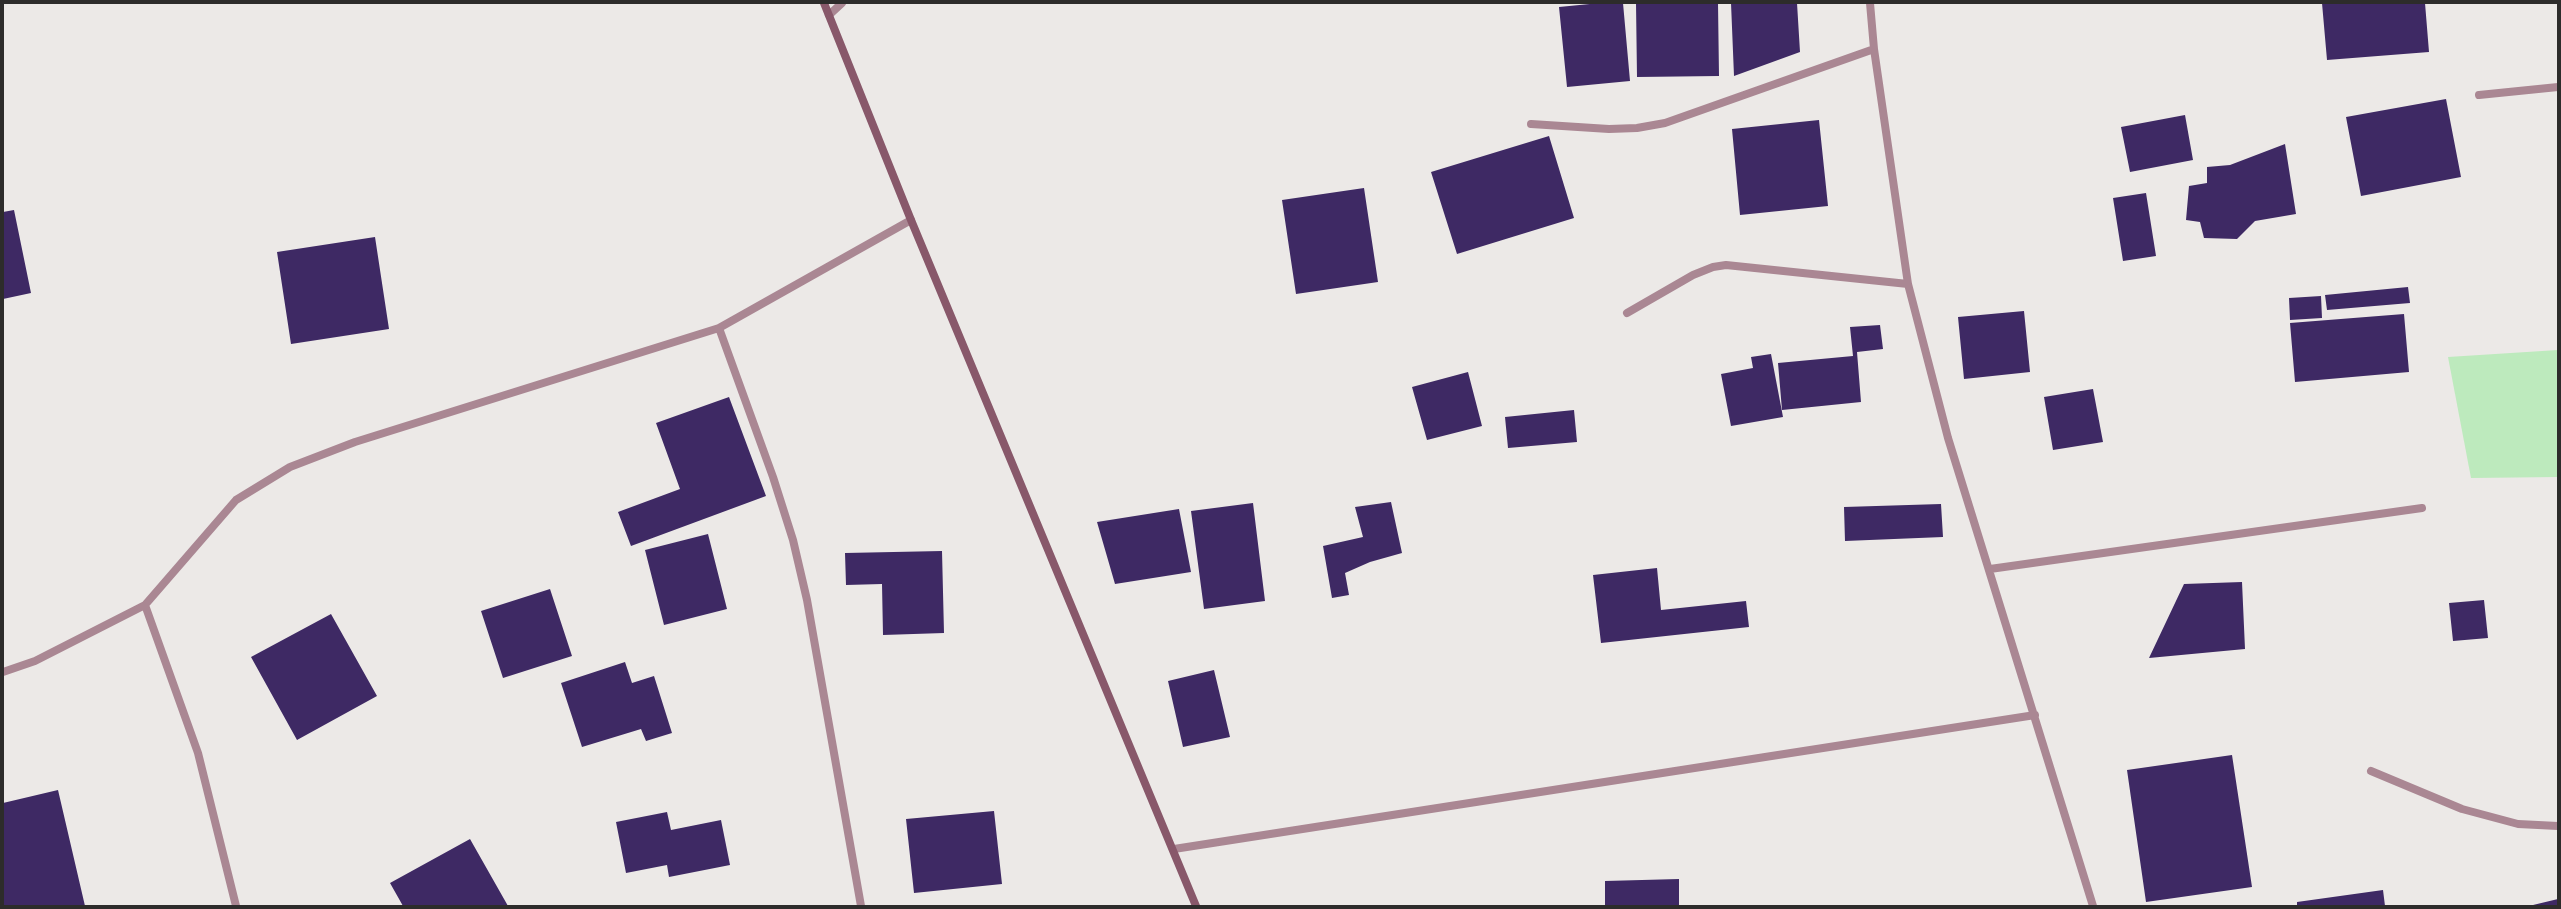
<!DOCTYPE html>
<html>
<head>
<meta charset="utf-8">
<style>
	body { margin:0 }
	#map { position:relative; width:2561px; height:909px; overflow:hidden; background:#ece9e7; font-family:Figtree,sans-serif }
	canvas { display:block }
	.frame { position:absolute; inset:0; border:4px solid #2d2c2b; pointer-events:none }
</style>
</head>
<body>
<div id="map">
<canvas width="2561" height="909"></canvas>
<div class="frame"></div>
</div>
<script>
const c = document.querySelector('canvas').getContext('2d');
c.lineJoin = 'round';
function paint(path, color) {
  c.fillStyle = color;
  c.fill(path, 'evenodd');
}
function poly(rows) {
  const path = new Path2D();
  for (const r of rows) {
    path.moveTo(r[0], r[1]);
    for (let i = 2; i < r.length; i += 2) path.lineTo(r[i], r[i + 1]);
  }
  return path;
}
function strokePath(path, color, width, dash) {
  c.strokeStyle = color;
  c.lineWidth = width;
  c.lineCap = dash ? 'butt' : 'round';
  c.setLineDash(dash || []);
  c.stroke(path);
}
paint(poly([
	[2558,350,2558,477,2471,478,2448,357]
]), '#bdeabd');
paint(poly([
	[1600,3,1623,3,1630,81,1567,87,1559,7],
	[1636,3,1718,3,1719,76,1637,77],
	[1731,3,1797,3,1800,52,1734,76],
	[2322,3,2425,3,2429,52,2327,60],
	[2446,99,2461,177,2361,196,2346,117],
	[2185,115,2193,160,2130,172,2121,127],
	[1819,120,1828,206,1740,215,1732,129],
	[1549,136,1574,218,1457,254,1431,172],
	[2285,144,2296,214,2255,221,2237,239,2204,238,2200,222,2186,220,2189,186,2207,183,2207,167,2230,165],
	[1364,188,1378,282,1296,294,1282,200],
	[2146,193,2156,256,2123,261,2113,198],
	[14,210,31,293,3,299,3,212],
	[375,237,389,329,291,344,277,252],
	[2408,287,2410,303,2327,310,2325,295],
	[2321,296,2322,318,2290,320,2289,298],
	[2024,311,2030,372,1964,379,1958,317],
	[2404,314,2409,372,2295,382,2290,323],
	[1880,325,1883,349,1857,352,1861,402,1782,410,1778,363,1853,356,1850,327],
	[1771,354,1783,417,1731,426,1721,374,1753,368,1751,357],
	[1468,372,1482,426,1427,440,1412,387],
	[2093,389,2103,442,2053,450,2044,397],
	[729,397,766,496,631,546,618,512,680,489,656,423],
	[1574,410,1577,442,1508,448,1505,417],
	[1391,502,1402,553,1370,562,1345,573,1349,595,1332,598,1323,546,1363,537,1355,507],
	[1253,503,1265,601,1204,609,1191,511],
	[1941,504,1943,537,1845,541,1844,507],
	[1179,509,1191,572,1115,584,1097,522],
	[708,534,727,609,664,625,645,550],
	[942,551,944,633,883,635,882,584,846,585,845,553],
	[1657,568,1661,610,1746,601,1749,627,1601,643,1593,575],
	[2242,582,2245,649,2149,658,2184,584],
	[550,589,572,656,503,678,481,611],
	[2484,600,2488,638,2453,641,2449,603],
	[331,614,377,696,297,740,251,657],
	[625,662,632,683,654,676,672,733,646,741,641,729,582,747,561,683],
	[1214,670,1230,737,1183,747,1168,681],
	[2232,755,2252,887,2146,902,2127,770],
	[58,790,85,906,3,906,3,803],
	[994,811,1002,884,914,893,906,819],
	[667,812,671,830,721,820,730,865,669,877,667,865,626,873,616,822],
	[470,839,508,906,403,906,390,883],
	[1679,879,1679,906,1605,906,1605,881],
	[2383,890,2385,906,2297,906,2297,902],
	[2558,899,2558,906,2533,906,2533,905]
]), '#3e2964');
strokePath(poly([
	[1870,3,1874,49,1908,284,1948,438,2093,906],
	[829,15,842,3],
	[2479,95,2558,87],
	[1531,124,1609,129,1637,128,1665,123,1874,49],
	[1627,313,1693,275,1713,267,1726,265,1908,284],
	[1990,569,2422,508],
	[145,605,198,753,236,906],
	[3,672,35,661,145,605,236,500,290,467,355,442,719,328],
	[2371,771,2462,809,2518,824,2558,826],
	[1174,849,2035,715],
	[861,906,807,600,793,540,773,477,719,328,911,220]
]), '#aa8793', 8);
strokePath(poly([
	[824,3,911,220,1196,906]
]), '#88586a', 8);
</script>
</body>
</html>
